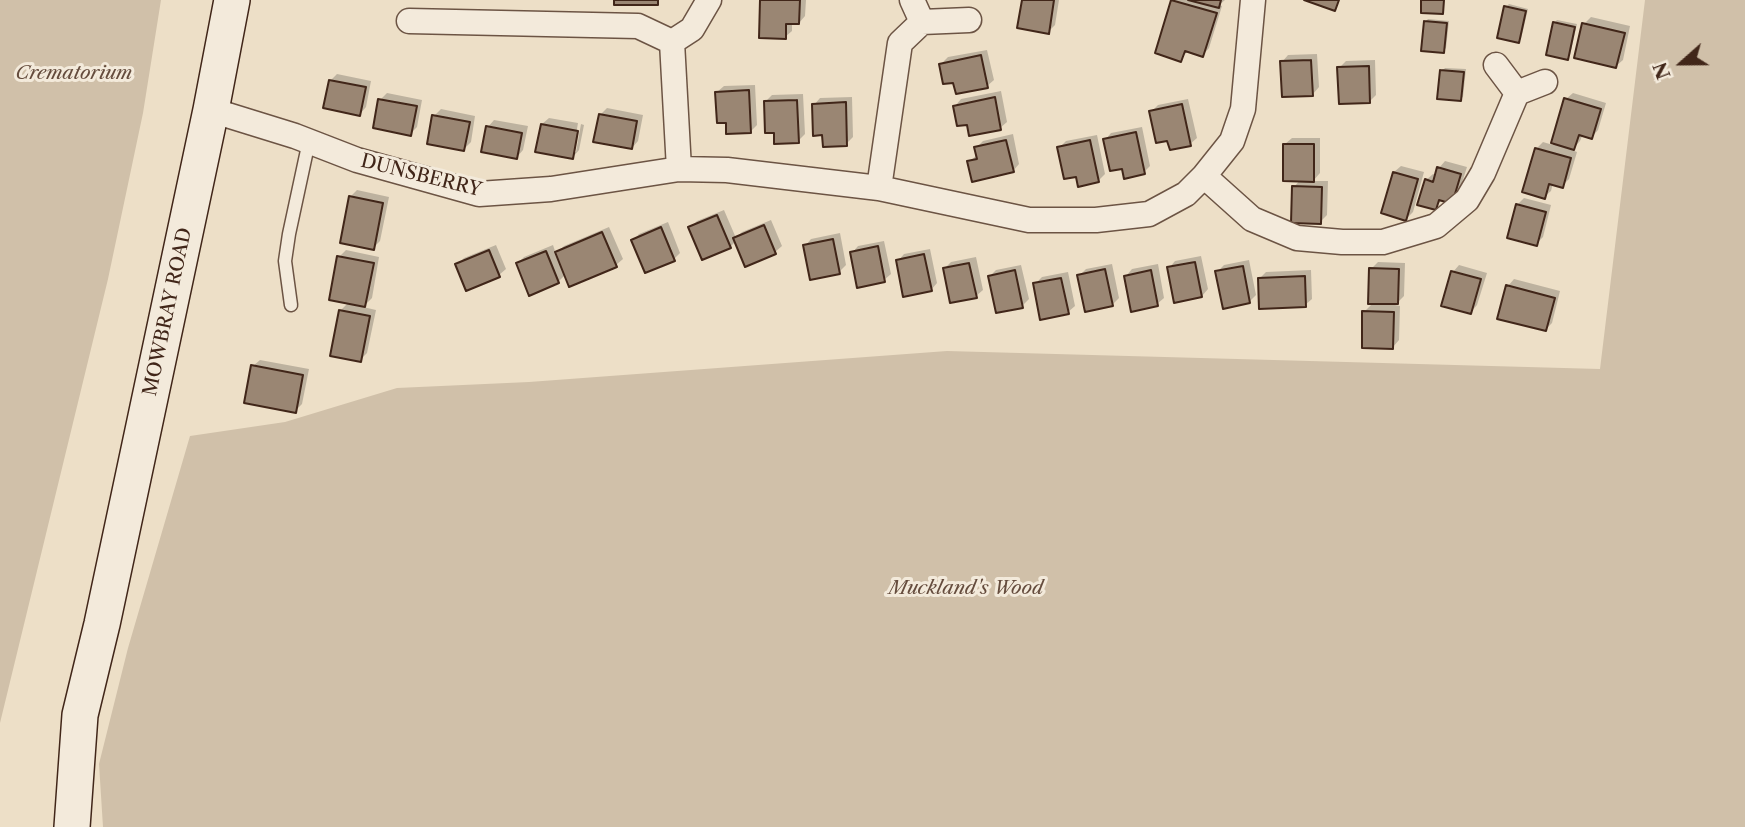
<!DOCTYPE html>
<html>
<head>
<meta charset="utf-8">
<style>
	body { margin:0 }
	#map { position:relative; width:1745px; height:827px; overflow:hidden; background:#eddfc7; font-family:"Libre Caslon Text",serif }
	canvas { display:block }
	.north { position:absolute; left:1647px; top:28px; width:70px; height:70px; -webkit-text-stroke:5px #f3eadb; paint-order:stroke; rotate:249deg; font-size:19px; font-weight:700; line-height:28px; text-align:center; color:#412619 }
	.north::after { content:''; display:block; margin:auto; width:24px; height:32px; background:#412619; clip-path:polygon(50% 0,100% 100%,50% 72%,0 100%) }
</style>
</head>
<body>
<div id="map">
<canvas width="1745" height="827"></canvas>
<div class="north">N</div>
</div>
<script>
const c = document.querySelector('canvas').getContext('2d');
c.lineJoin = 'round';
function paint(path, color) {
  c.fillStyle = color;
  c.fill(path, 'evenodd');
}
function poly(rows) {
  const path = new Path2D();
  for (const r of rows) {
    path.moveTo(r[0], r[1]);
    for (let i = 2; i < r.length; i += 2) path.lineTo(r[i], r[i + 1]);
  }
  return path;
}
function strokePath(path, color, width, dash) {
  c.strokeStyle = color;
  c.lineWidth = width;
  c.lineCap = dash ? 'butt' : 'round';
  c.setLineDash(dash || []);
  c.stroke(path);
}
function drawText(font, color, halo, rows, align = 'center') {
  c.font = font + ' "Libre Caslon Text",serif';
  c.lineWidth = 6;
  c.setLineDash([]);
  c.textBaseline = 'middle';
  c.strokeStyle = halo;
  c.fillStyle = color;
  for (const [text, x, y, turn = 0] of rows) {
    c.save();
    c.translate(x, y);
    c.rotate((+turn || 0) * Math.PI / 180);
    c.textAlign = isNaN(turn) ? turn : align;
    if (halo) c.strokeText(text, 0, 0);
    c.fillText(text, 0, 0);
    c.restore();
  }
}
paint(poly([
	[0,0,161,0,143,113,108,279,0,723],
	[1645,0,1745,0,1745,827,103,827,99,764,128,648,190,436,285,422,397,388,529,382,947,351,1600,369]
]), '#d0c0a9');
paint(poly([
	[762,0,806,0,805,16,799,23,792,22,792,31,785,37],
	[1024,0,1059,0,1055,25,1048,32],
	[1173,0,1225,0,1219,5,1222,6,1209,48,1203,55,1188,50,1181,60,1157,52],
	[1509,4,1528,9,1521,39,1518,42,1506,7],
	[1591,17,1630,26,1623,60,1616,66,1584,24],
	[1428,19,1449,21,1446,48,1443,51,1425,22],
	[1557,20,1577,24,1570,55,1567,58,1554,23],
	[987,50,994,80,987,86,954,81,941,64,948,57],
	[1317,54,1319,87,1313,94,1282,62,1288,55],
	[1375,60,1376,95,1370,101,1339,68,1346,61],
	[1445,68,1466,69,1463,97,1460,99,1442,71],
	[337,74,371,81,366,107,360,114,330,81],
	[755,85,757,125,750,132,717,92,724,86],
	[1001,91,1007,122,1000,128,955,106,961,99],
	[387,93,422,100,417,127,410,134,380,100],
	[1573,93,1606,103,1598,130,1592,137,1583,134,1580,141,1572,150,1577,152,1569,179,1562,186,1553,183,1551,191,1544,197,1536,149,1543,142,1553,145,1566,99],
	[803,94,805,134,798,141,776,131,765,102,772,95],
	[852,97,853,137,846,144,824,134,814,105,820,98],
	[1188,99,1197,138,1190,144,1151,112,1158,105],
	[607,108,643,115,638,141,632,148,600,115],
	[441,109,475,116,471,142,464,149,434,116],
	[549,118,578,123,573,152,576,152,581,124,584,125,579,150,573,157,542,124],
	[494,120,528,126,523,150,517,157,488,127],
	[1142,127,1150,166,1144,172,1123,167,1105,140,1111,133],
	[1013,134,1019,164,1013,171,969,162,978,154,976,148,983,141],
	[1097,135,1105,174,1098,181,1077,175,1059,148,1066,141],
	[1292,138,1320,138,1320,173,1313,181,1328,181,1327,215,1320,222,1294,187,1301,179,1285,144],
	[1445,161,1467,167,1458,195,1443,199,1435,208,1426,180,1433,174,1437,175,1439,168],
	[1401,166,1424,172,1413,212,1406,219,1394,172],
	[357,190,389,197,380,241,373,248,350,197],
	[1524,198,1551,205,1543,237,1536,244,1517,205],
	[724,210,736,238,742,232,771,220,782,246,775,252,736,241,730,247,690,228,697,221],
	[668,222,680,253,674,259,633,241,639,234],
	[609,227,623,259,616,265,566,274,558,282,518,263,524,257,553,245,556,254,564,246],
	[840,233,846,265,839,272,805,246,811,239],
	[884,241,891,274,884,280,852,253,858,246],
	[496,245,506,269,499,275,457,265,464,258],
	[930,249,937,283,931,290,898,261,904,254],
	[346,250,379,257,372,298,363,307,376,310,367,353,360,360,340,311,349,302,339,257],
	[1201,256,1208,289,1202,296,1169,268,1175,261],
	[976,257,983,290,976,296,944,269,951,262],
	[1249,260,1256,295,1249,302,1217,272,1224,265],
	[1378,262,1405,263,1404,296,1395,305,1400,306,1399,340,1393,347,1364,312,1374,302,1371,269],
	[1112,264,1119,298,1112,305,1079,276,1086,269],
	[1158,264,1164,298,1157,304,1126,276,1132,269],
	[1021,265,1029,299,1022,306,990,276,996,270],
	[1459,265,1487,273,1477,305,1471,312,1453,272],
	[1311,270,1312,299,1305,305,1260,278,1266,272],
	[1068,272,1075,306,1068,312,1035,284,1042,277],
	[1514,279,1560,291,1552,323,1545,330,1508,286],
	[260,360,309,369,302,404,295,411,253,366]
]), '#0003');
const building = poly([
	[614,0,658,0,658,5,614,5,614,0],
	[760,0,800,0,799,24,786,24,786,39,759,38,760,0],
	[1022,0,1054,0,1049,34,1017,28,1022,0],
	[1171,0,1217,13,1203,57,1185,51,1181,62,1155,53,1171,0],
	[1188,0,1221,0,1219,8,1188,0],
	[1304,0,1339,0,1335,11,1304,0],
	[1421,0,1444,0,1443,14,1421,13,1421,0],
	[1504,6,1526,11,1519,43,1497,38,1504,6],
	[1424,21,1447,23,1444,53,1421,51,1424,21],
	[1553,22,1575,27,1568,60,1546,55,1553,22],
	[1582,23,1625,33,1616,68,1574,58,1582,23],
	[981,55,988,88,956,94,953,83,943,84,939,64,981,55],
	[1311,60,1313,96,1282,97,1280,61,1311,60],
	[1369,66,1370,103,1339,104,1337,67,1369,66],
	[1440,70,1464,72,1461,101,1437,99,1440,70],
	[329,80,366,87,360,116,323,108,329,80],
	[749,90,751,133,726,134,726,123,717,123,715,92,749,90],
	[995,97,1001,130,969,136,967,125,957,126,953,106,995,97],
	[1564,98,1601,109,1592,139,1579,135,1574,150,1551,143,1564,98],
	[378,99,417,106,411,136,373,128,378,99],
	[797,100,799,143,774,144,774,133,765,133,764,101,797,100],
	[846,102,847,146,823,147,822,135,813,136,812,104,846,102],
	[1182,104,1191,146,1170,150,1167,141,1156,143,1149,111,1182,104],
	[599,114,637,121,632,149,593,142,599,114],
	[432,115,470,122,464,151,427,144,432,115],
	[541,124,578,131,573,159,535,152,541,124],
	[486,126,522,133,517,159,481,152,486,126],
	[1136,132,1145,174,1124,179,1122,169,1110,171,1103,139,1136,132],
	[1006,140,1014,172,972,182,967,161,977,159,974,147,1006,140],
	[1090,140,1099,182,1078,187,1076,177,1064,179,1057,147,1090,140],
	[1283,144,1314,144,1314,182,1283,181,1283,144],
	[1535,148,1571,158,1563,188,1549,184,1545,199,1522,192,1535,148],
	[1437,167,1461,174,1452,204,1439,200,1436,210,1417,205,1425,179,1433,182,1437,167],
	[1393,172,1418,179,1406,221,1381,213,1393,172],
	[1292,186,1322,187,1321,224,1291,223,1292,186],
	[349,196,383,203,374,250,340,243,349,196],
	[1516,204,1546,212,1537,246,1507,238,1516,204],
	[717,215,731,248,702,260,688,227,717,215],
	[764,225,776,254,745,267,733,238,764,225],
	[661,227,675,261,645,273,631,240,661,227],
	[602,232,617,267,569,287,555,252,602,232],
	[833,239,840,274,810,280,803,245,833,239],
	[878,246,885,282,857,288,850,252,878,246],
	[489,250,500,277,466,291,455,264,489,250],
	[546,251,559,283,529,296,516,263,546,251],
	[924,254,932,291,903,297,896,260,924,254],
	[337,256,374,263,365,307,329,300,337,256],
	[1195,262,1202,297,1174,303,1167,267,1195,262],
	[969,263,977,298,950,303,943,268,969,263],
	[1243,266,1250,303,1223,309,1215,271,1243,266],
	[1369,268,1399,269,1398,304,1368,304,1369,268],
	[1105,269,1113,306,1085,312,1077,275,1105,269],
	[1015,270,1023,308,996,313,988,276,1015,270],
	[1151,270,1158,306,1131,312,1124,276,1151,270],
	[1451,271,1481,279,1471,314,1441,306,1451,271],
	[1305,276,1306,307,1259,309,1258,278,1305,276],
	[1061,278,1069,314,1040,320,1033,283,1061,278],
	[1506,285,1555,298,1546,331,1497,319,1506,285],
	[339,310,370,316,361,362,330,356,339,310],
	[1362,311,1394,312,1393,349,1362,348,1362,311],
	[251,365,303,375,296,413,244,403,251,365]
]);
paint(building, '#9a8673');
strokePath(building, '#412619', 2);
const lane = poly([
	[291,305,285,261,289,234,309,141]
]);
const street = poly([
	[912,0,922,22,969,20],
	[409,21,638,26,672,42],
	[1496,65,1517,93,1545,82],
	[211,110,295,136,357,160,479,194,551,189,679,169,727,170,879,188,1029,220,1096,220,1149,214,1186,194,1204,176,1232,141,1243,109,1253,0],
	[679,169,672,42,692,29,709,0],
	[1204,176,1252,219,1297,238,1342,242,1383,242,1436,226,1467,200,1483,173,1517,93],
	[879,188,900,43,922,22]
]);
const secondary = poly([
	[72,827,80,715,102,624,211,110,232,0]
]);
strokePath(lane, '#6c5444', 15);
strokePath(street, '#6c5444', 27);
strokePath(secondary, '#412619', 38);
strokePath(lane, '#f3eadb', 12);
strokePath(street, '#f3eadb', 24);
strokePath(secondary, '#f3eadb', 35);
drawText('italic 19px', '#654c3d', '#f3eadb', [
	["Crematorium",74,74],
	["Muckland's Wood",966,589]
]);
drawText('19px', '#412619', '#f3eadb', [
	["DUNSBERRY",421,176,14],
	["MOWBRAY ROAD",168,312,-78]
]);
</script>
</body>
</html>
